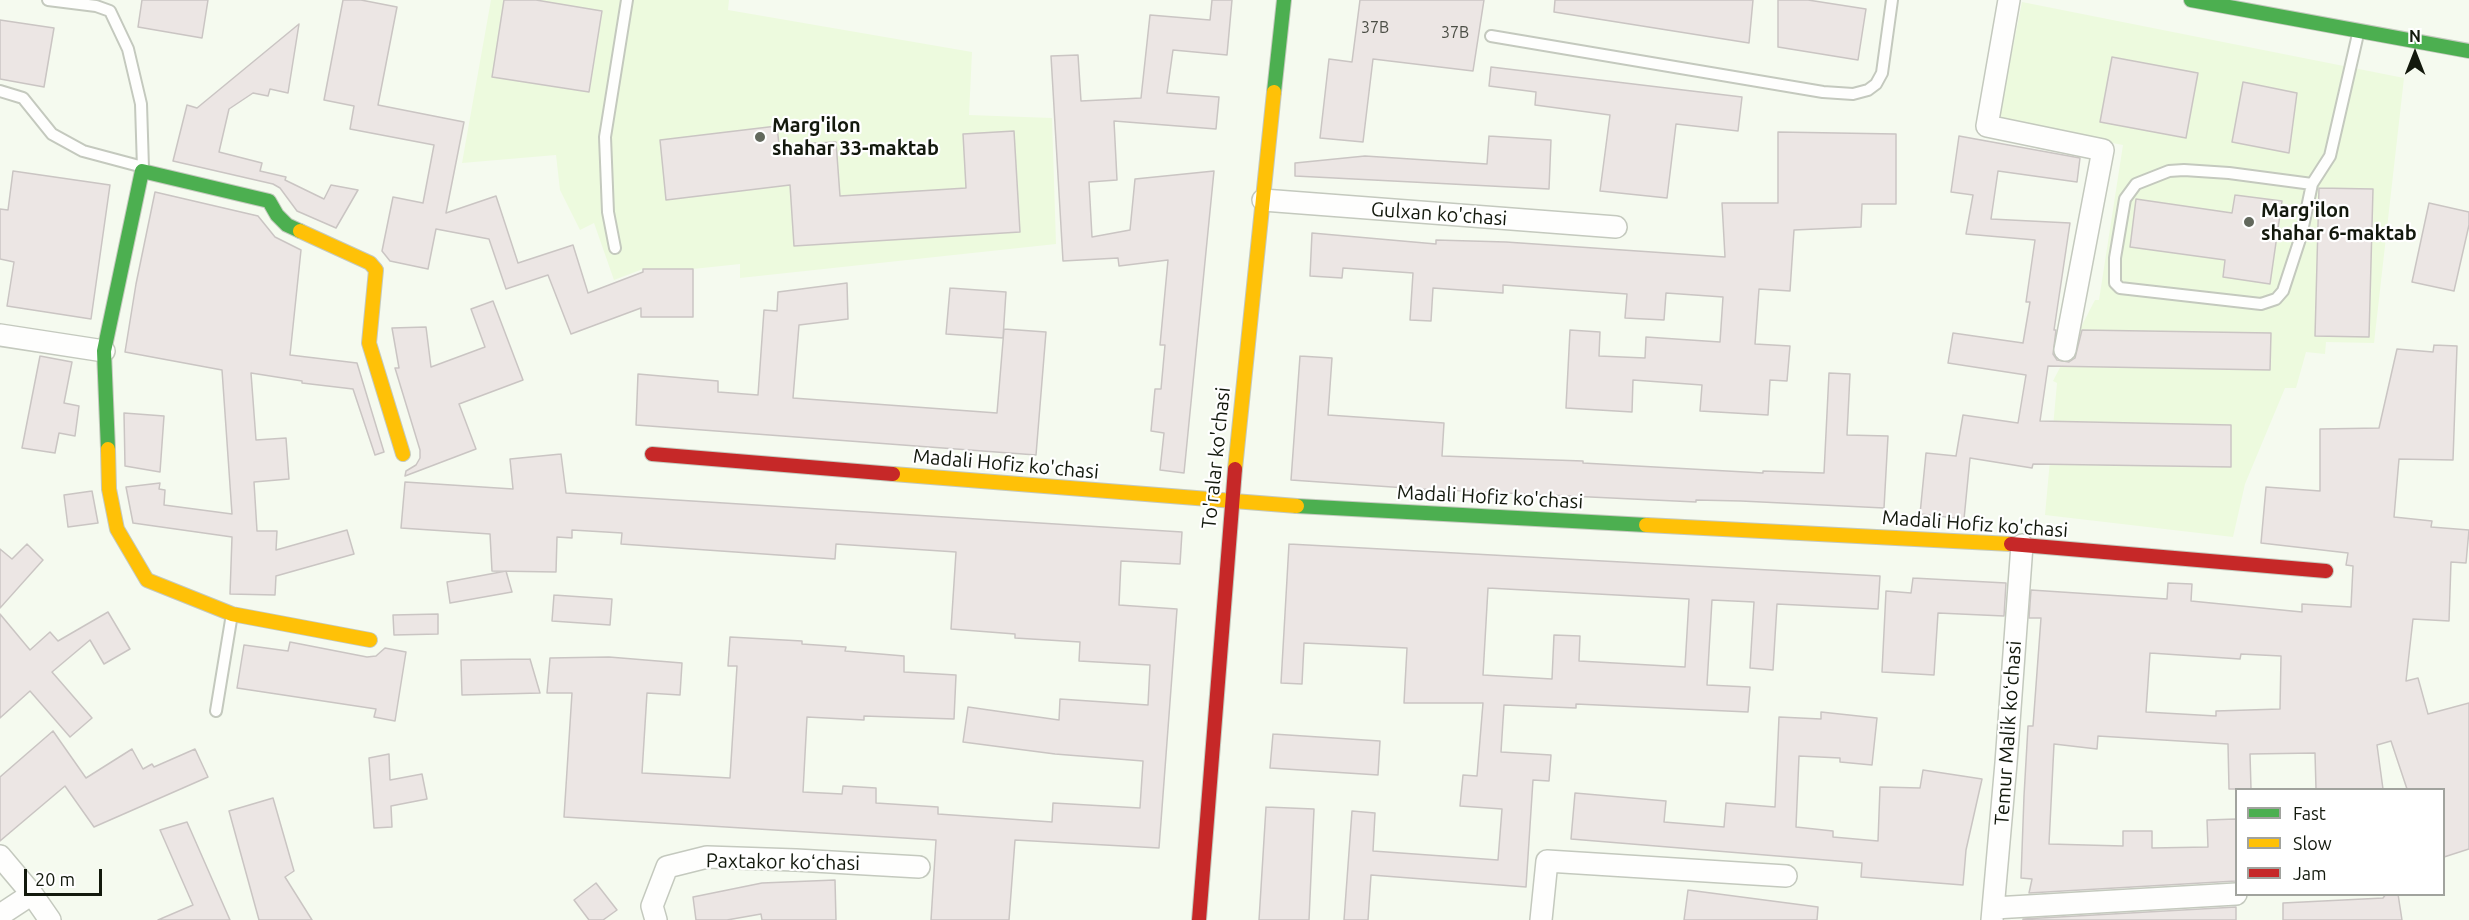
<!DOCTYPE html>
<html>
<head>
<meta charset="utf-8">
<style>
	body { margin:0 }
	#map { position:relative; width:2469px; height:920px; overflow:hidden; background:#f5faef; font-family:Ubuntu,sans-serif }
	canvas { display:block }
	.legend { position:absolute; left:2235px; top:788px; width:210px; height:108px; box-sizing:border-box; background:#fff; border:2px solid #a1a39e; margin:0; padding:8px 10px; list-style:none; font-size:18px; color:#13190d }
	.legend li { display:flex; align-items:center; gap:12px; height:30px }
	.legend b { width:30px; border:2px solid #a1a39e }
	.north { position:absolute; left:2385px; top:24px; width:60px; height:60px; -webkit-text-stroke:4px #fff; paint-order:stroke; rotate:0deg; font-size:16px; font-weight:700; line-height:24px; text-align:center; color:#13190d }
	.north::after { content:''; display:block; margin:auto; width:21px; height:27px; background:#13190d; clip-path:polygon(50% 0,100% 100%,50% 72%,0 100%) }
	.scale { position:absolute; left:24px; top:869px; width:78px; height:27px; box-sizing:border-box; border:3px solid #13190d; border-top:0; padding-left:8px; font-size:18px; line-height:21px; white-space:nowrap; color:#13190d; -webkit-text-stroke:4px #fff; paint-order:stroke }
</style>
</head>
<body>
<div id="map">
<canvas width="2469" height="920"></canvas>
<ul class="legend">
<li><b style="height:8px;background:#4caf50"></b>Fast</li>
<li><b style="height:8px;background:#ffc107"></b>Slow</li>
<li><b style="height:8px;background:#c62828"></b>Jam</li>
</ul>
<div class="north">N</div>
<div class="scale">20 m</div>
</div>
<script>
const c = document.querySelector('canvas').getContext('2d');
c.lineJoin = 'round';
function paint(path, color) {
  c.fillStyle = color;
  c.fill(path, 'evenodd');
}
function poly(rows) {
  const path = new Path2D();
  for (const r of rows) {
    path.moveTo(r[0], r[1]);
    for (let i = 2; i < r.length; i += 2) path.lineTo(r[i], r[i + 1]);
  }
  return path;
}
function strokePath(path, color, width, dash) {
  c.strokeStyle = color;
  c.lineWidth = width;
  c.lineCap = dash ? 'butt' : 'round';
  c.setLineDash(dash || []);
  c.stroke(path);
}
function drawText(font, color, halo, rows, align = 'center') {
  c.font = font + ' Ubuntu,sans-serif';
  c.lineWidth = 4.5;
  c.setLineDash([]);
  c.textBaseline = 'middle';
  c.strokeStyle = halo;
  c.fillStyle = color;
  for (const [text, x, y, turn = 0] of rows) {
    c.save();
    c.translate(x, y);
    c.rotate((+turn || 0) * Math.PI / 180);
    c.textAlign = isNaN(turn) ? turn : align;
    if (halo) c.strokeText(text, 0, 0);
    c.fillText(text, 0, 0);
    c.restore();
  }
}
paint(poly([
	[491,0,729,0,728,10,972,52,969,115,1052,118,1056,244,740,278,740,264,693,269,643,269,614,280,594,223,580,230,560,190,556,155,462,163],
	[2022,2,2404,78,2374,343,2326,342,2325,354,2306,352,2296,388,2285,388,2245,484,2233,537,2045,515,2057,383,2053,381,2095,300,2099,300,2123,145,1998,121]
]), '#edfade');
const building = poly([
	[142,0,208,0,202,38,138,27,142,0],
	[343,0,361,0,397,7,378,105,464,122,446,213,496,196,518,263,573,245,588,293,643,272,643,269,693,269,693,317,641,317,641,308,571,334,548,275,506,289,489,239,436,229,428,269,390,261,382,251,393,197,423,203,434,145,350,129,354,106,324,100,343,0],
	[504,0,536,0,602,11,589,92,492,77,504,0],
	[1212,0,1232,0,1227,55,1173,50,1167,93,1219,97,1216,129,1114,121,1117,180,1089,182,1092,237,1130,230,1135,179,1214,171,1184,473,1160,470,1164,433,1151,431,1155,389,1161,389,1165,345,1160,345,1168,260,1119,266,1118,258,1063,261,1051,56,1078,55,1081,101,1141,98,1150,15,1210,20,1212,0],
	[1360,0,1484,0,1473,71,1373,59,1363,142,1320,138,1329,59,1352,62,1360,0],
	[1555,0,1753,0,1749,43,1554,12,1555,0],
	[1778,0,1808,0,1866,9,1858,60,1778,47,1778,0],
	[0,20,54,28,44,87,0,79,0,20],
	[299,24,288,93,270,89,268,96,253,93,229,109,219,152,262,163,260,171,286,177,285,180,324,199,331,185,358,190,336,228,297,211,280,188,273,184,173,161,187,105,197,108,299,24],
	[2112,57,2198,73,2186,138,2100,122,2112,57],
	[1491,67,1742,97,1738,131,1676,124,1667,198,1600,191,1610,115,1535,105,1536,92,1489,86,1491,67],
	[2243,82,2297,93,2289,153,2232,142,2243,82],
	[777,126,779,145,836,142,840,196,966,188,963,134,1014,131,1020,232,794,246,790,185,666,200,660,140,777,126],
	[1778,132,1896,134,1896,204,1862,204,1861,227,1794,230,1790,291,1759,289,1755,344,1790,346,1787,381,1770,380,1768,415,1700,411,1702,385,1633,380,1632,412,1566,408,1570,330,1600,332,1599,356,1645,358,1646,337,1720,342,1723,297,1666,293,1664,320,1625,318,1627,294,1503,285,1503,293,1433,288,1431,321,1410,320,1413,273,1343,268,1342,278,1310,276,1312,233,1436,244,1436,240,1506,242,1725,257,1722,203,1778,203,1778,132],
	[1489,136,1551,140,1549,189,1295,176,1295,163,1365,156,1487,164,1489,136],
	[1959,136,2080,158,2077,182,1998,171,1991,219,2070,223,2054,330,2056,330,2053,354,2057,360,2069,362,2075,358,2082,330,2271,333,2270,370,2048,366,2040,421,2231,425,2231,467,2033,464,2032,468,1970,458,1964,519,1920,514,1926,453,1956,456,1963,415,2018,423,2026,375,1948,363,1953,333,2023,343,2030,302,2026,302,2035,240,1966,234,1973,195,1951,192,1959,136],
	[13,171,110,185,91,319,7,306,14,262,0,259,0,209,8,210,13,171],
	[2319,188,2373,189,2369,337,2315,336,2319,188],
	[155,192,258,216,275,237,301,250,290,355,357,363,384,452,375,455,353,389,302,383,302,381,251,373,256,440,286,438,289,479,254,482,257,531,277,531,276,550,347,530,354,554,276,576,275,595,230,594,232,537,133,523,126,487,160,483,159,489,165,490,164,505,232,514,222,370,125,352,136,284,155,192],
	[2235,195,2282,201,2270,284,2223,277,2225,260,2130,247,2136,199,2232,213,2235,195],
	[2429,203,2469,212,2469,225,2454,291,2412,282,2429,203],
	[847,283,848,319,799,325,793,398,997,413,1004,329,1046,332,1036,455,636,425,638,374,718,381,718,392,758,395,764,310,777,311,778,292,847,283],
	[950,288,1006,292,1003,338,946,334,950,288],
	[493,301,523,380,459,404,476,449,405,476,406,471,416,465,420,458,420,450,395,368,399,368,392,328,426,327,431,367,485,347,471,309,493,301],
	[2434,345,2457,346,2453,460,2399,459,2394,517,2432,521,2431,527,2469,530,2466,563,2451,562,2449,621,2413,619,2406,681,2418,678,2428,714,2469,703,2469,849,2444,857,2444,789,2407,789,2391,741,2377,745,2383,789,2316,789,2315,753,2250,754,2251,789,2229,789,2228,744,2098,736,2097,749,2054,744,2049,844,2123,846,2123,831,2152,831,2152,848,2208,847,2207,820,2236,819,2236,881,2029,893,2032,879,2021,878,2024,796,2028,726,2033,726,2041,618,2029,618,2031,590,2167,599,2168,583,2192,584,2191,601,2302,612,2302,604,2351,607,2353,566,2346,565,2348,553,2261,543,2266,487,2320,491,2320,429,2379,428,2397,349,2433,352,2434,345],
	[2150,653,2240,659,2241,654,2281,656,2280,709,2216,711,2216,716,2146,712,2150,653],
	[40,356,72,362,64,403,79,406,75,436,59,433,55,453,22,448,40,356],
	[1300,356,1332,358,1328,415,1444,423,1442,456,1583,461,1583,463,1763,473,1763,471,1824,473,1829,373,1850,374,1847,435,1888,436,1884,508,1741,501,1696,500,1696,502,1421,489,1291,480,1300,356],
	[124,413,164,416,160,472,125,466,124,413],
	[561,454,566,493,1182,532,1180,564,1121,561,1119,605,1177,609,1159,848,1015,840,1009,920,931,920,936,840,564,817,572,693,547,693,550,658,609,657,682,663,680,695,647,693,642,773,730,778,737,666,728,666,730,637,802,641,802,644,846,647,845,651,904,656,904,672,956,675,954,719,864,716,864,720,807,717,803,792,842,794,843,786,876,788,876,803,938,807,938,814,1052,822,1053,803,1140,808,1143,761,1055,754,963,742,968,707,1059,720,1060,699,1148,705,1150,665,1079,661,1080,642,1015,638,1015,634,951,629,956,552,836,544,835,559,621,544,622,533,572,530,572,538,557,537,556,572,492,571,490,534,401,528,405,482,513,489,510,459,561,454],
	[92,491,98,523,68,527,64,495,92,491],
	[27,544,43,560,0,608,0,549,12,559,27,544],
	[1289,544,1880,576,1878,609,1777,604,1773,670,1750,668,1754,602,1712,600,1707,685,1750,687,1748,712,1576,704,1576,708,1504,705,1501,752,1551,755,1549,781,1533,780,1526,887,1371,875,1368,920,1344,920,1352,811,1375,813,1373,851,1498,860,1502,809,1460,806,1463,775,1477,776,1483,703,1404,703,1407,648,1304,643,1302,684,1281,683,1289,544],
	[1488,588,1689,599,1685,667,1579,661,1580,636,1554,635,1552,679,1483,675,1488,588],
	[506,571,512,592,450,603,447,582,506,571],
	[1913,578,2006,583,2004,616,1938,613,1934,675,1882,672,1886,591,1911,593,1913,578],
	[554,595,612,599,610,625,552,621,554,595],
	[108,612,130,649,104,664,90,640,52,672,92,718,70,737,30,691,0,718,0,614,30,650,50,632,58,641,108,612],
	[438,614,438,634,394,635,393,615,438,614],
	[290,642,367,657,376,656,385,648,406,652,395,721,374,717,376,709,237,688,244,645,288,651,290,642],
	[530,659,540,693,462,695,461,660,530,659],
	[1821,712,1877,718,1872,765,1840,762,1840,758,1799,756,1796,827,1833,831,1833,837,1878,841,1880,787,1920,788,1923,770,1982,779,1966,850,1963,885,1861,877,1862,863,1571,839,1575,793,1666,801,1664,822,1724,827,1726,803,1775,807,1779,717,1821,719,1821,712],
	[53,731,86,778,132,749,143,769,152,764,154,767,195,749,208,777,94,827,65,786,0,841,0,777,53,731],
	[1273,734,1380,741,1378,775,1270,768,1273,734],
	[389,754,390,780,422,774,427,799,391,806,392,827,374,828,369,758,389,754],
	[273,798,294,871,285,877,312,920,259,920,229,811,273,798],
	[1266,807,1314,809,1309,920,1259,920,1266,807],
	[187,822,230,920,158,920,193,905,160,830,187,822],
	[835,880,836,920,762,920,761,914,727,920,696,920,693,897,762,883,835,880],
	[596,883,617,910,603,920,589,920,574,900,596,883],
	[1688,890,1818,907,1817,920,1684,920,1688,890],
	[2386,894,2398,894,2402,920,2283,920,2283,903,2383,898,2386,894],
	[2236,907,2236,920,2023,920,2023,919,2236,907]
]);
paint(building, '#ece6e4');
strokePath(building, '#cac5c3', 1.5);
const lane = poly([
	[48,0,96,6,110,11,128,49,141,104,143,168],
	[1491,36,1823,92,1853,94,1868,90,1876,84,1882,73,1892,0],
	[0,91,23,98,52,134,83,151,143,167],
	[2312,184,2229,173,2184,170,2169,171,2136,184,2125,199,2115,258,2115,283,2120,288,2261,304,2276,299,2283,291,2301,236,2312,184,2330,156,2358,34],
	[615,248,608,212,605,137,627,0],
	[216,711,232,614]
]);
const street = poly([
	[2009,0,1987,126,2103,150,2065,350],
	[1263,200,1616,227],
	[0,335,104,351],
	[0,856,32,894,50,920],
	[1994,908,2236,894],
	[0,915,32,894],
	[656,920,652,906,667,867,707,857,796,860,919,867],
	[1541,920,1547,861,1786,876],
	[1992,920,2006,763,2022,545]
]);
const fast = poly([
	[2191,0,2469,51],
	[1274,92,1284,0],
	[108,449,104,351,142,171,269,201,277,215,287,225,300,231],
	[1297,506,1646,525]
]);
const slow = poly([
	[300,231,370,263,376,270,369,343,403,454],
	[108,449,109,489,117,529,147,580,232,614,370,640],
	[1235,469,1274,92],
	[893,474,1297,506],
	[1646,525,2011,544]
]);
const jam = poly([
	[652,454,893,474],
	[2011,544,2326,571],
	[1199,920,1235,469]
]);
strokePath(lane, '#c4c9be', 14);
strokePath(street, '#c4c9be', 24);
strokePath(fast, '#c4c9be', 16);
strokePath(slow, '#c4c9be', 16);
strokePath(jam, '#c4c9be', 16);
strokePath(lane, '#fefefd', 10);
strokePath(street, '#fefefd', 21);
strokePath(fast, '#4caf50', 14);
strokePath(slow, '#ffc107', 14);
strokePath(jam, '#c62828', 14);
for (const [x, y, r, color] of [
	[760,137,6,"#62685c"],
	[2249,222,6,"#62685c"]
]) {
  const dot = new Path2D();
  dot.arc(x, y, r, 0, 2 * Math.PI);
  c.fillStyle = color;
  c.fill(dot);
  strokePath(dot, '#fff', 2);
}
drawText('16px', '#4a4d44', null, [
	["37В",1375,28],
	["37В",1455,33]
]);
drawText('bold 20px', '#13190d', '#fff', [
	["Marg'ilon",772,125],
	["shahar 33-maktab",772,148],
	["Marg'ilon",2261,210],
	["shahar 6-maktab",2261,233]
], 'left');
drawText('20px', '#13190d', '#fff', [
	["Gulxan ko'chasi",1439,214,4],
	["To'ralar ko'chasi",1216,458,-84],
	["Madali Hofiz ko'chasi",1006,464,5],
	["Madali Hofiz ko'chasi",1490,497,3],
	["Madali Hofiz ko'chasi",1975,524,4],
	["Temur Malik koʻchasi",2008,733,-86],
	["Paxtakor koʻchasi",783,862,1]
]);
</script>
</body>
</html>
